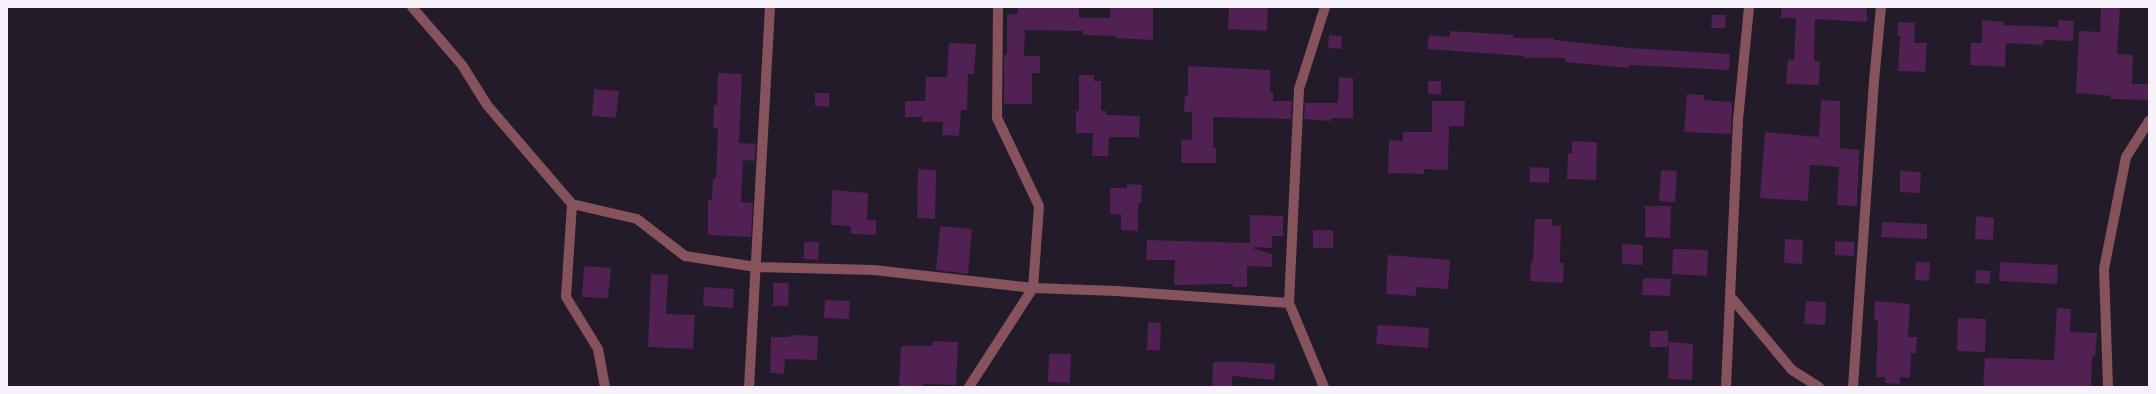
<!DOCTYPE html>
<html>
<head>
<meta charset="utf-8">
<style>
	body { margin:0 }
	#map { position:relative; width:2156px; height:394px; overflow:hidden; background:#231a2a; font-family:Lora,serif }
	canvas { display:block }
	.frame { position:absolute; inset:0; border:8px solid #f7f1fc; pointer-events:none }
</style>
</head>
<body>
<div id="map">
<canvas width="2156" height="394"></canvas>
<div class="frame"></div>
</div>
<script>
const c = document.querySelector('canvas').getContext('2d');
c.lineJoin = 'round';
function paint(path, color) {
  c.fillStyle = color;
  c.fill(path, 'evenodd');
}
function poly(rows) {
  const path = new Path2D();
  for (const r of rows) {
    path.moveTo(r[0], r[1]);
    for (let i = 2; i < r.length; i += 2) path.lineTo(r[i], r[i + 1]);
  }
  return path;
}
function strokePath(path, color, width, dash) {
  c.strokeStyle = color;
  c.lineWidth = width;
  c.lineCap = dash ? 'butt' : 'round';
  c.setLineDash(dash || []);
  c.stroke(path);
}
paint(poly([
	[1018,7,1079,7,1079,18,1110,18,1110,7,1153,7,1153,40,1116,38,1116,36,1083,35,1083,31,1025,30,1024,56,1040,56,1040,73,1032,73,1032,104,1004,104,1004,55,1007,55,1007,14,1018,14],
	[1229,7,1268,7,1267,31,1228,29],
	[1781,7,1867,7,1867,22,1815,19,1814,61,1820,61,1819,85,1786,84,1788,59,1794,60,1796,18,1781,18],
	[2101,7,2120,7,2117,54,2133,55,2132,84,2149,84,2149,100,2111,99,2111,96,2076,93,2079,31,2100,32],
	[1712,15,1726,15,1725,28,1711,28],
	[1982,20,2004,22,2003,25,2058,27,2058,20,2074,21,2073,41,2044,40,2043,45,2006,43,2005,67,1970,65,1971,43,1982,43],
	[1898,22,1915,23,1914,43,1927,43,1925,72,1898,71,1900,36,1897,36],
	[1450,31,1514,35,1513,38,1554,38,1554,40,1630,48,1730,54,1729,70,1629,65,1629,68,1565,62,1565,58,1524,58,1524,56,1427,49,1429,35,1450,37],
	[1329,35,1342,36,1341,49,1328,48],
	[949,43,976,44,974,74,968,74,967,110,961,110,959,136,942,135,943,122,922,122,922,117,905,117,905,101,925,101,926,77,947,77],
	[1188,66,1270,70,1270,92,1273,92,1273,101,1292,101,1291,119,1213,117,1213,148,1216,148,1216,163,1181,163,1181,139,1192,140,1192,112,1184,112,1185,95,1188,96],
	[718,73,742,74,739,143,756,144,755,161,743,160,741,202,753,203,751,237,708,235,708,200,712,200,713,178,716,178,718,128,713,128,714,105,717,105],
	[1079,75,1094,75,1094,81,1101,81,1101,111,1106,111,1106,115,1140,116,1139,137,1109,137,1108,156,1092,156,1093,133,1076,133,1076,111,1079,111],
	[1339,77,1353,78,1353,118,1331,118,1331,121,1304,119,1305,103,1338,103],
	[1428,81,1441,81,1441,94,1428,94],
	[594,89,619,91,616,118,592,116],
	[815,93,829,93,829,107,815,106],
	[1687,94,1704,95,1704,100,1732,102,1731,134,1684,132],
	[1821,100,1840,101,1840,148,1859,150,1857,206,1837,205,1839,167,1810,165,1808,201,1760,198,1765,132,1819,137],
	[1432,101,1465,101,1464,126,1449,126,1448,170,1424,169,1424,174,1388,173,1389,140,1403,141,1403,132,1432,132],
	[1572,141,1597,142,1596,180,1567,179,1568,153,1572,154],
	[1530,167,1549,168,1549,183,1530,182],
	[918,169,936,170,935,219,917,218],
	[1661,170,1677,171,1675,202,1659,201],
	[1900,171,1921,172,1920,193,1900,192],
	[1127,184,1142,185,1141,203,1138,203,1138,231,1121,230,1121,214,1110,214,1110,188,1127,188],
	[832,190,868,193,867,220,876,220,876,235,851,234,851,226,831,225],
	[1645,206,1671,206,1670,238,1645,237],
	[1250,215,1283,216,1283,236,1272,236,1272,248,1255,247,1254,249,1272,254,1272,267,1247,266,1247,287,1233,287,1233,284,1174,285,1175,260,1146,260,1147,240,1250,243],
	[1976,216,1994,218,1993,240,1975,239],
	[1535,219,1552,219,1552,226,1561,226,1560,263,1564,263,1563,283,1530,281,1531,261,1533,262],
	[1882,222,1927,224,1927,239,1881,237],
	[940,226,972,229,968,274,936,270],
	[1313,230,1333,230,1333,248,1313,248],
	[1785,239,1803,240,1802,264,1784,263],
	[1835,241,1854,242,1854,256,1835,255],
	[804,242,819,242,818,260,804,259],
	[1622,244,1643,245,1643,265,1622,264],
	[1673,249,1708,250,1707,276,1672,274],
	[1388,255,1450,260,1448,289,1416,287,1416,296,1386,294],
	[1916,262,1930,262,1929,281,1915,280],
	[2000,262,2058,265,2057,284,1999,281],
	[584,266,611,268,608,298,582,297],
	[1976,270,1991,271,1989,284,1975,283],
	[651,274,668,275,666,314,695,315,693,349,648,347],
	[1643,278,1671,279,1670,296,1642,295],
	[773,283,789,283,788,306,773,306],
	[704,287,734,289,733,308,703,306],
	[825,300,850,301,849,319,824,318],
	[1806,301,1826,302,1825,325,1804,324],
	[1875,301,1910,304,1908,337,1917,337,1916,353,1911,353,1910,378,1900,377,1900,384,1885,383,1885,377,1876,377,1878,320,1874,320],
	[2057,308,2071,309,2070,332,2097,333,2095,357,2092,357,2091,387,1983,387,1985,358,2054,360],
	[1958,318,1986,319,1985,352,1957,351],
	[1148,322,1161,323,1160,350,1147,350],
	[1378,325,1429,328,1428,348,1376,344],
	[1650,331,1668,331,1668,347,1650,347],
	[790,335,818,336,817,360,785,359,784,374,770,373,771,337,790,337],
	[933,341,958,342,956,385,923,384,923,387,899,386,901,346,932,346],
	[1669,342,1693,344,1692,380,1668,379],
	[1049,354,1071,354,1070,383,1048,382],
	[1213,362,1242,362,1275,364,1274,380,1232,376,1232,387,1212,387]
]), '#502152');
strokePath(poly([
	[412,7,462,65,487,105,572,204,566,297,598,349,605,387],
	[572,204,637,219,685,256,756,267,874,270,1033,288,1116,291,1289,303],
	[1730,296,1792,370,1819,387],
	[749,387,770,7],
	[969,387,1033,288,1039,206,997,118,998,7],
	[1324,387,1289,303,1299,89,1325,7],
	[1726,387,1738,120,1749,7],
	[1853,387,1874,81,1881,7],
	[2108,387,2104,269,2126,157,2149,121]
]), '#86525c', 10);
</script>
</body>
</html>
